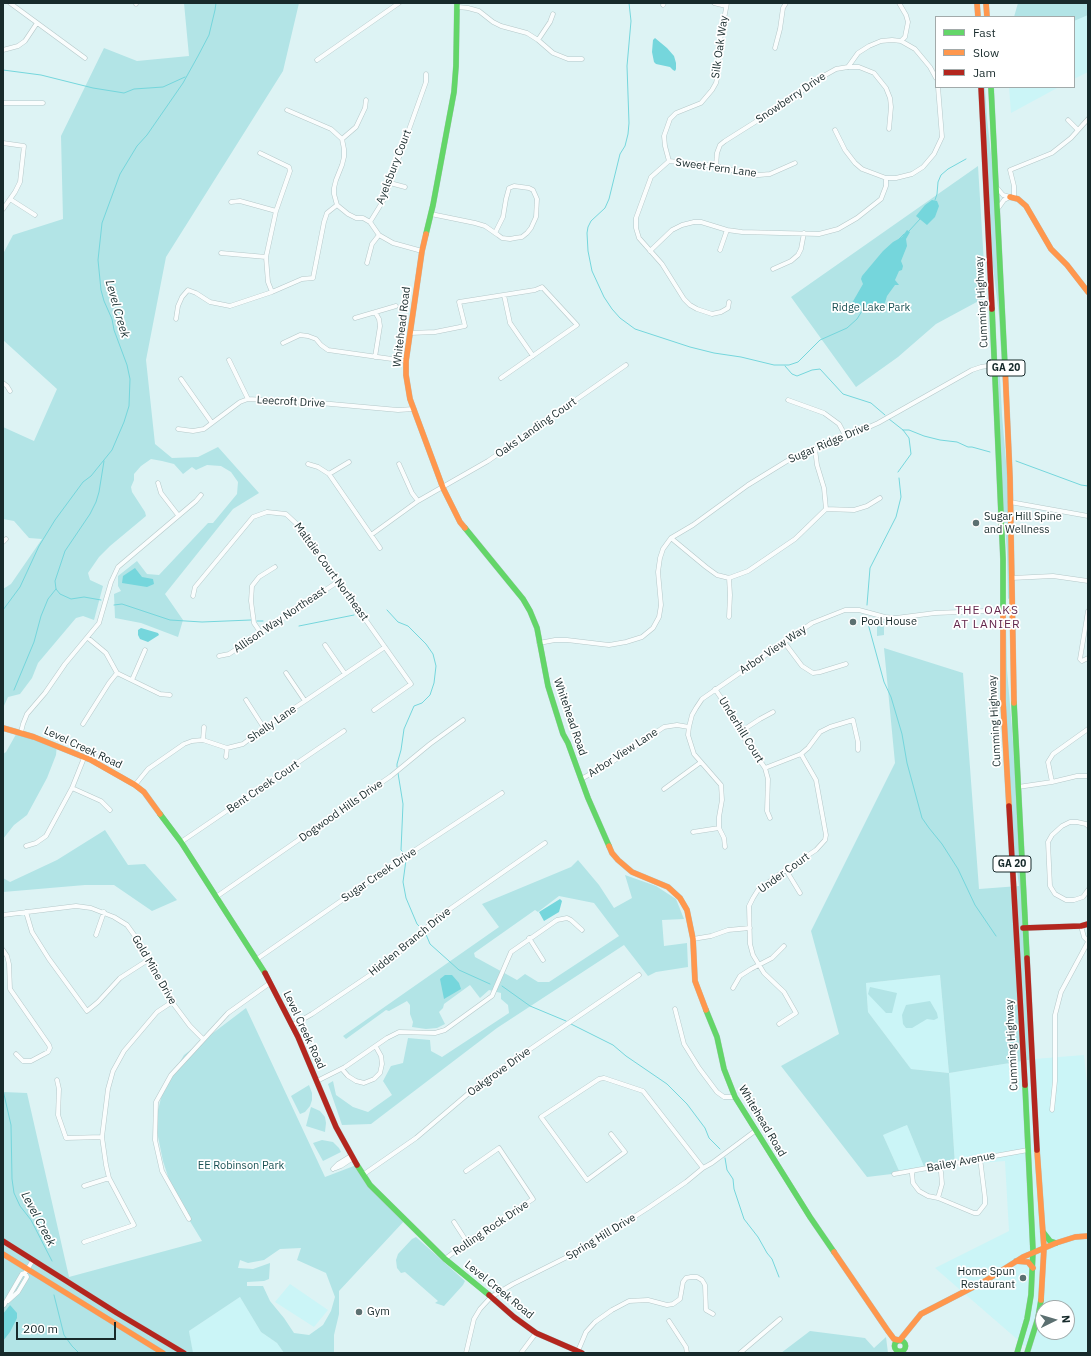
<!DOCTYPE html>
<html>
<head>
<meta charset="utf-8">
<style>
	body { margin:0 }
	#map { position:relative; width:1091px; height:1356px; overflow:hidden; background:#ddf3f4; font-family:"IBM Plex Sans",sans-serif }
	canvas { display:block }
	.frame { position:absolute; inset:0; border:4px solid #172a2b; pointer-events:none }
	.legend { position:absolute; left:935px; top:16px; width:140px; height:72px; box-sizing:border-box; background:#fff; border:1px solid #a2aaaa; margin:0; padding:5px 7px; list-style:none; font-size:12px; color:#172a2b }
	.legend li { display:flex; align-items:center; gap:8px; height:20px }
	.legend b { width:20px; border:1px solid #a2aaaa }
	.north { position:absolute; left:1035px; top:1300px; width:40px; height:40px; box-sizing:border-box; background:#fff; border:1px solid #a2aaaa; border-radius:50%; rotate:85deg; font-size:11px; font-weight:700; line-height:16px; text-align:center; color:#172a2b }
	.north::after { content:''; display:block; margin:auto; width:14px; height:18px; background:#5c7071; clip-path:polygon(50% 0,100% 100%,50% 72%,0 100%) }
	.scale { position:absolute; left:16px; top:1322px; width:100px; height:18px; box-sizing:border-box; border:2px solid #172a2b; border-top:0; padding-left:5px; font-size:12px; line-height:14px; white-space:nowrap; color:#172a2b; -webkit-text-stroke:3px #fff; paint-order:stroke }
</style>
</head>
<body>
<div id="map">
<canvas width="1091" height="1356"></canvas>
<div class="frame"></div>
<ul class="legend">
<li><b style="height:5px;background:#63d668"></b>Fast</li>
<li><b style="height:5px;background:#ff974d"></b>Slow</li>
<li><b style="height:5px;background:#b3261e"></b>Jam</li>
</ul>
<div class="north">N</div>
<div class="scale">200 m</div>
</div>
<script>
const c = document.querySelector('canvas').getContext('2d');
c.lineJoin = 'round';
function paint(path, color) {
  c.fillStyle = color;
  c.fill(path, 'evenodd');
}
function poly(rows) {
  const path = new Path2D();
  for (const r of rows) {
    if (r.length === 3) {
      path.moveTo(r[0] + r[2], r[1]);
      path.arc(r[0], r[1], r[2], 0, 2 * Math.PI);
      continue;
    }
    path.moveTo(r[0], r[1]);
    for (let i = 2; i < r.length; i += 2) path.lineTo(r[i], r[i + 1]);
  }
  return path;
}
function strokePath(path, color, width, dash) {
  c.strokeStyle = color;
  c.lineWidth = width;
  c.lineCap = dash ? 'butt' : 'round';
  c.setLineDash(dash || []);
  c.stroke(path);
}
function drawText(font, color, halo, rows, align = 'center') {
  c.font = font + ' "IBM Plex Sans",sans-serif';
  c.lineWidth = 3.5;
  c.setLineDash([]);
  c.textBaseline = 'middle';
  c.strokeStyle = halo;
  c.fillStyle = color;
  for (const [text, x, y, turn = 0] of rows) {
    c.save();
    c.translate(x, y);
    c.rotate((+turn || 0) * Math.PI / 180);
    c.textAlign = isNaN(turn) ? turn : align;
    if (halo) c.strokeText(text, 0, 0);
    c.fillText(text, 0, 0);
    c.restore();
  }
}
paint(poly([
	[1088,15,1088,72,1074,79,1074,21],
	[1009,87,1059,87,1011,113],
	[940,975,949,1073,1034,1059,1084,1055,1088,1094,1088,1353,1033,1353,935,1268,1009,1231,1005,1161,955,1165,949,1073,911,1069,868,1012,866,983],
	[1043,1308,1067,1308,1067,1332,1043,1332],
	[907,1125,925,1169,900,1173,883,1135],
	[290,1284,328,1310,314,1327,275,1302],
	[240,1297,261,1332,277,1343,284,1353,192,1352,189,1331]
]), '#cbf5f7');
paint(poly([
	[184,3,299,3,283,71,166,257,146,360,155,444,172,458,198,457,218,447,259,493,233,509,165,594,183,620,178,637,141,623,115,618,114,594,121,591,118,586,118,576,137,561,147,574,159,575,208,523,213,523,237,494,238,482,231,472,221,466,207,465,196,470,192,467,183,474,174,464,162,461,151,459,141,466,134,474,134,480,131,487,132,492,145,512,146,516,110,546,99,557,88,573,90,580,103,586,94,620,83,616,76,618,38,663,32,678,20,694,8,697,3,708,3,589,11,584,42,539,29,538,14,521,3,519,3,427,34,441,57,389,3,340,3,254,13,235,63,219,61,136,104,48,137,61,189,56],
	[1018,3,1088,3,1088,15,1074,21,1074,17,1014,17],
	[983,87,985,87,987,118,993,172,1003,351,1001,351,999,316,992,258],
	[978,166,986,297,936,324,898,357,856,387,791,297],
	[998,376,1000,376,1002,415,1008,484,1010,598,1008,599,1007,553,1002,485],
	[877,621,884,621,884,635,877,636],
	[1006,622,1007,670,1012,728,1034,1059,949,1073,955,1165,925,1169,907,1125,883,1135,900,1173,867,1177,781,1066,839,1034,811,931,895,763,884,648,963,673,979,889,1019,886,1012,831,1005,710],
	[940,975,949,1073,911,1069,868,1012,866,983],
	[19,729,57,744,56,755,47,778,27,815,14,825,3,839,3,754,6,752],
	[105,830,128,865,145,864,177,900,152,911,114,885,85,885,3,892,3,878,10,882,57,860],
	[578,860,599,885,614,908,632,898,625,875,656,886,676,899,684,919,662,920,664,946,687,943,688,967,656,972,648,976,624,945,497,1028,371,1124,342,1125,328,1084,333,1081,336,1095,353,1107,368,1112,392,1095,383,1081,391,1066,403,1063,408,1038,430,1040,431,1051,442,1057,509,1013,508,1005,501,999,501,993,489,990,480,998,470,985,444,1004,443,1008,439,1012,445,1024,437,1028,426,1029,412,1027,413,1022,410,1014,410,1005,407,1001,389,1011,386,1010,346,1039,343,1036,499,927,482,904,571,867],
	[559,896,594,903,619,936,549,982,538,982,525,974,517,980,475,957,474,953,535,910,538,912],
	[870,987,897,993,892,1013,886,1013,868,994],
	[930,1001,937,1013,938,1018,934,1020,927,1019,912,1028,906,1028,903,1024,902,1015,906,1005],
	[246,1008,325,1177,359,1164,375,1191,406,1219,339,1291,339,1314,334,1335,334,1353,284,1353,277,1343,261,1332,240,1297,189,1331,193,1353,3,1353,3,1092,27,1093,69,1277,202,1241,174,1195,163,1161,155,1122,163,1090,184,1055],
	[301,1248,297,1260,326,1273,335,1297,331,1311,323,1325,309,1335,294,1333,284,1318,270,1301,263,1286,247,1286,247,1282,264,1281,269,1279,270,1263,253,1269,238,1268,240,1260,248,1263,264,1260,280,1249],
	[309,1085,312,1093,312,1100,310,1106,305,1112,300,1114,291,1096],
	[311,1107,320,1111,325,1117,326,1123,325,1132,306,1126],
	[322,1140,333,1142,339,1148,341,1152,323,1161,313,1143],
	[416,1237,465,1281,463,1285,444,1306,435,1303,438,1301,405,1272,401,1273,397,1268,396,1260,398,1254,412,1239],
	[810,1331,865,1338,874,1348,886,1337,888,1353,781,1353]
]), '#b2e4e6');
paint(poly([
	[655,38,667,48,674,56,676,63,676,69,675,71,673,70,670,67,656,64,654,62,652,52,653,40],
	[932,200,937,201,939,206,935,217,927,225,916,216,925,205],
	[907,230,910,232,906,239,907,246,901,261,903,266,902,270,899,271,895,280,899,285,895,285,887,296,882,312,880,313,862,311,854,308,852,303,863,284,861,279,862,276,883,251,893,242,902,237],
	[135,568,142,577,153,579,154,584,147,587,122,583,123,576],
	[141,628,158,633,159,635,148,642,140,639,138,635,138,630],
	[560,899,562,901,559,912,544,921,539,912],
	[445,975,452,975,459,983,461,989,444,999,440,979],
	[10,1305,17,1313,17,1318,10,1332,3,1341,3,1314]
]), '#75d6dc');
strokePath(poly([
	[629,3,631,21,627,66,629,123,628,134,625,146,620,154,609,199,605,208,591,221,588,227,587,233,588,251,592,271,604,297,612,309,620,318,635,329,690,347,714,353,741,357,774,365,789,365,798,362,820,340,847,328,857,319,862,311],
	[3,70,41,75,93,88,118,92,124,93,134,89,163,87,185,77],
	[935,200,937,194,938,182,941,175,948,169,966,159],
	[909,231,920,219],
	[899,239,904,234],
	[785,366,792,374,797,376,812,370,820,369,843,394,871,403,885,415],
	[889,419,903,430,909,438,911,454,898,472],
	[903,430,909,430,924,436,940,440,957,442,968,447,972,447,990,452],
	[1016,461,1081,485,1088,486],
	[101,600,84,597,71,599,60,594,56,589,55,581,65,551,90,514,96,502,99,492,104,461],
	[114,605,122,604,170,620,202,622,251,620],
	[867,605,870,568,896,517,901,497,899,478],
	[3,610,20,587,39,546,55,520,83,482,91,476,112,450,124,422,129,406,130,379,127,365,114,330,112,319,104,301,101,290,98,260,102,223,120,174,137,146,147,135,183,83,198,56,209,35,215,10,216,3],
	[387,610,398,622,408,626,426,644,433,654,436,666,434,683,430,695,422,703,414,706,404,729,401,750,397,764,397,767],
	[867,620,884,682,891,697,902,734,907,763,922,818,929,828,942,844,958,869,975,905,996,936],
	[257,621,263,621],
	[299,626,354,615],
	[14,690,34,642,41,616,48,599,56,589],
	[398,773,403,804,401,850,404,853],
	[406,860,403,882,406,898,417,924,421,928],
	[425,932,430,944,459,970,490,984],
	[502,986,530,1006,566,1021],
	[571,1024,613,1045,626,1056,667,1084,687,1104,705,1128,709,1138,720,1149],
	[3,1090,11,1125,12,1179,14,1193,20,1206,31,1220,52,1261],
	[725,1158,727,1170,733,1179,734,1189,744,1219,758,1237,767,1253,772,1259,779,1277],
	[54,1295,64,1335,72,1346,79,1353]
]), '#75d6dc', 1);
const street = poly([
	[10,3,85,58],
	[136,3,136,4],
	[714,3,726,6],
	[899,3,906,15,908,22,905,37,901,41],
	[663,5,664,3],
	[458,7,468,8,479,11,493,22,501,26,527,33,538,40,553,53,568,59,582,59],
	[538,40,550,22,553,14],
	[775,48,780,29,783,8,786,3],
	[3,50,18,46,25,41,37,23],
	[317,60,399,3],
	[848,67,858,53,869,46,881,41,892,40,901,41,915,49,930,67,936,78],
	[3,103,43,103],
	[1068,120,1078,130],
	[835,130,845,150,855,163,862,169,886,178,896,178,912,174,923,167,934,154,942,137,938,87],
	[342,139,356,127,365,108,366,100],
	[3,143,24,146,20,182,15,192,3,209],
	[260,153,289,167,290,171,276,211,266,257,268,282,272,292],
	[669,161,665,146,664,136,670,119,676,113,701,103,712,90,716,83,718,74,719,46,727,3],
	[716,166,717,153,720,145,725,141,779,107,820,78,836,69,848,67,859,67,874,73,886,88,890,98,891,107,889,129],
	[390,183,405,187],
	[998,189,1003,195,1010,197],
	[1014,197,1014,186,1010,170,1052,153,1071,138,1088,119],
	[10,199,35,215],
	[231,202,240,201,276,211],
	[337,205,348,214,356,218,363,218,370,222,379,235,393,243,422,251],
	[999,207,1004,200,1010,197],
	[431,214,475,223,485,226,498,235,502,238,510,239,515,238,522,237,527,233,531,228,536,217,537,199,533,190,529,188,514,186,509,188,506,199,503,217,495,233],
	[370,222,383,201,388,188,426,82,426,74],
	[720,250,727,230],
	[650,251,672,230,682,225,694,222,701,222,727,230,742,232,819,234,838,229,857,218,881,199,886,186,886,178],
	[221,253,266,257],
	[367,263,372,244,379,235],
	[773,269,791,261,798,255,801,249,804,233],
	[504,295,510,323,533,356],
	[729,302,728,308,721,312,712,314,697,309,690,305,684,299,662,264,639,238,636,228,636,218,651,177,669,161,716,166,751,175,759,175,770,174,795,163],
	[375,312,379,319,380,326,375,357],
	[355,318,396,306],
	[176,319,178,306,182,297,188,290,196,293,210,302,230,306,272,292,302,279,313,278,324,222,327,213,337,205,334,194,334,188,336,180,342,165,344,157,344,149,342,139,331,129,287,110],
	[410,333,435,332,465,326,459,302,535,290,542,287,577,325,501,378],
	[283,343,300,335,308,336,316,339,321,345,328,350,406,361],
	[229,360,248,399],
	[181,379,212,423],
	[3,383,7,386,10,391],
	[788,400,824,413,839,424,846,437],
	[178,429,193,431,204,429,240,402,248,399,320,403,398,410,414,409],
	[815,449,817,465,824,488,826,509],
	[308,464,318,467,329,474,380,548],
	[399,464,412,493,418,501],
	[329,474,349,462],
	[158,483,161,493,178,515],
	[1010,502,1088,516],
	[826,509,854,510,867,506,880,498],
	[371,535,418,501,488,461,626,365],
	[671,538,706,567,717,575,729,578,748,571,795,539,826,509],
	[3,542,6,539],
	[729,578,730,595,729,617],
	[1012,578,1053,576,1088,581],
	[193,596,195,587,253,517,267,512,286,514,300,527,411,684,374,710],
	[1088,611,1080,659,1082,661,1088,658],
	[261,633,254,623,251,601,252,586,259,577,275,567],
	[88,638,106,653,117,673,160,694,170,695],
	[784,642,802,666,813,673,820,672,846,664],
	[539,643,555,640,567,640,609,645,626,642,642,637,653,628,659,617,661,605,658,572,660,558,663,549,671,538,693,525,748,485,787,461,803,453,829,445,878,423,972,370,981,367,1006,363],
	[325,645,345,674],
	[219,656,229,654,339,581],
	[286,673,305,701],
	[132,680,145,650],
	[715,689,730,711,740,732,765,768,768,779,767,811,770,818],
	[246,700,264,728],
	[83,724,109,683,117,673],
	[21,732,23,724,27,714,45,693,65,664,99,623,111,582,118,567,196,501,201,495],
	[740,732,760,719,773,712],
	[203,740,204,727],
	[226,757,227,748],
	[765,768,801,754,808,748,820,732,830,727,853,720,858,742,858,750],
	[581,779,609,764,664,727,677,725,689,727],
	[1052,782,1048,762,1053,754,1088,729],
	[135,785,148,769,184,744,192,741,203,740,227,748,243,744,264,728,305,701,385,647],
	[1018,787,1052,782,1077,776,1088,776],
	[72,788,101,801,110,810],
	[664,789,701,762],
	[1088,826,1086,824,1077,822,1070,822,1062,826,1052,835,1048,842,1050,886,1055,894,1066,900,1074,900,1083,897,1088,890],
	[693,832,719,828],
	[181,842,344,731],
	[26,846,36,843,46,836,72,788,84,758],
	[725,847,724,838,719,828,719,817,722,800,721,785,694,754,688,735,689,727,692,715,696,708,702,699,812,623,845,610,859,610,885,617,896,618,935,613,1012,610],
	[786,870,800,893],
	[216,897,391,776,430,744,463,720],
	[26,912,32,932,49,959,87,1011,98,1002,120,978,148,960],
	[3,915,76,906,91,908,114,917,127,925,137,939,172,1002,190,1026,203,1039],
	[1081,926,1084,937,1088,941],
	[96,935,104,912],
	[529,938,543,960],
	[693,939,711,936,728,930,750,928],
	[3,950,7,956,9,964,10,989,49,1045,50,1048,48,1052,31,1061,23,1061,16,1054],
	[257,959,403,858,502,793],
	[733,988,740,976,751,969,772,958,784,946],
	[675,1009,684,1044,699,1068,717,1092,724,1097,735,1097],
	[779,1024,796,1013,784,992,764,973,753,955,750,944,749,906,753,898,758,890,781,873,816,850,825,840,826,835,816,780,801,754],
	[293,1025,312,1014,373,973,408,945,437,918,545,843],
	[342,1069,348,1076,356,1081,364,1083,374,1079,380,1073,382,1064,381,1056,376,1047],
	[57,1080,59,1089,58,1115,66,1138,102,1137],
	[317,1081,345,1067,387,1038,399,1032,435,1033,445,1030,492,996,511,952,557,920,567,918,571,920,582,930],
	[1052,1110,1055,1081,1055,1015,1061,992,1088,942],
	[611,1134,625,1152,587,1180,541,1117,599,1079,604,1078,643,1091,703,1168],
	[936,1166,941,1172,942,1184,938,1198],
	[336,1168,341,1166,353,1158],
	[333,1169,338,1164,351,1156],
	[913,1171,912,1174,913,1183,919,1191,928,1196,938,1198,974,1213,978,1213,985,1204,985,1198,980,1158],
	[364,1174,416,1138,482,1082,639,975],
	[894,1174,1028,1150],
	[84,1186,109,1178],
	[189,1219,162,1171,155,1140,156,1102,171,1075,228,1013,270,983],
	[454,1222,467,1242],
	[84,1242,134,1225,109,1178,106,1165,102,1137,108,1089,113,1071,124,1051,157,1012,172,1002],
	[445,1259,467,1242,533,1199,499,1148,466,1171],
	[8,1301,18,1292,27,1277,25,1273],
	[4,1305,22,1274,25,1273,33,1260],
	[669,1321,686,1347,687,1353],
	[578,1351,586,1332,595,1322,612,1310,629,1301,648,1300,667,1305,673,1304,680,1299,683,1282,686,1278,691,1277,697,1277,702,1280,705,1285,706,1310,713,1314],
	[466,1353,474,1319,480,1309,491,1297,513,1284,575,1253,598,1240,648,1208,686,1182,703,1168,712,1163,755,1131],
	[521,1353,536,1333],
	[740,1353,780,1319]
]);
const fast = poly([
	[991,87,1005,367],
	[426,234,433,205,454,92,456,66,457,3],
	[992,309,1003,559,1003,613],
	[465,528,523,599,530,611,537,628,548,686,563,734,568,743,588,798,609,846],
	[1014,703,1027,958],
	[160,814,181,842,265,973],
	[706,1010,717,1037,724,1069,735,1097,810,1217,834,1252],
	[357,1165,370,1185,445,1259,489,1295],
	[1043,1232,1050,1241,1056,1243],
	[900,1346,5.5],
	[1017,1353,1027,1319,1031,1295,1033,1251,1025,1085],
	[1027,1353,1038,1318,1041,1300]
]);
const slow = poly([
	[977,3,978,17],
	[986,3,987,17],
	[1010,197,1018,199,1026,206,1051,249,1067,265,1088,292],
	[426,234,422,251,406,361,406,375,410,399,443,488,460,522,465,528],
	[1005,367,1010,478,1014,703],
	[1003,613,1003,701,1009,806],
	[3,728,34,737,91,760,135,785,144,792,160,814],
	[609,846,612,853,618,860,632,872,668,887,680,898,687,910,693,939,695,981,706,1010],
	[1037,1150,1044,1248,1041,1300],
	[834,1252,888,1331,894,1339,898,1340],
	[3,1254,163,1353],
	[1016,1261,1028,1262,1033,1268],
	[900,1340,921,1314,985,1281,1023,1257,1056,1243,1075,1237,1088,1236]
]);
const jam = poly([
	[981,87,992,309],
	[1009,806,1025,1085],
	[1023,928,1081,926,1088,924],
	[1027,958,1037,1150],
	[265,973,298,1037,336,1127,357,1165],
	[3,1241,117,1313,184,1353],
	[489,1295,514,1317,536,1333,582,1353]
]);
strokePath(street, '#b5c8c9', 5);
strokePath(fast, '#b5c8c9', 6);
strokePath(slow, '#b5c8c9', 6);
strokePath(jam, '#b5c8c9', 6);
strokePath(street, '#fafdfd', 4);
strokePath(fast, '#63d668', 5.5);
strokePath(slow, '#ff974d', 5.5);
strokePath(jam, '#b3261e', 5.5);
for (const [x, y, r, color] of [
	[976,523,4,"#5c7071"],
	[853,622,4,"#5c7071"],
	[1023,1278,4,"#5c7071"],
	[359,1312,4,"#5c7071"]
]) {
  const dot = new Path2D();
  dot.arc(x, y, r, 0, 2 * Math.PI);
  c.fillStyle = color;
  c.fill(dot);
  strokePath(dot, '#fff', 1.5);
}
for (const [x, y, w] of [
	[1006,368,38],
	[1012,864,38]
]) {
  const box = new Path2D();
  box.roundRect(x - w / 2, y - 8, w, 16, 3);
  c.fillStyle = '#fff';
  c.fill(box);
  strokePath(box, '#172a2b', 1);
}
drawText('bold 10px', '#172a2b', null, [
	["GA 20",1006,368],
	["GA 20",1012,864]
]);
drawText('11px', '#172a2b', '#fff', [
	["Silk Oak Way",720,47,-82],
	["Snowberry Drive",791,98,-34],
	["Ayelsbury Court",394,167,-69],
	["Sweet Fern Lane",716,168,8],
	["Cumming Highway",982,302,-93],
	["Whitehead Road",402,327,-83],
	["Leecroft Drive",291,402,3],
	["Oaks Landing Court",536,428,-35],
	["Sugar Ridge Drive",829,443,-23],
	["Maltdie Court Northeast",331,572,54],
	["Allison Way Northeast",280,620,-34],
	["Arbor View Way",773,650,-34],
	["Whitehead Road",570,717,71],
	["Cumming Highway",995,721,-93],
	["Shelly Lane",272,724,-35],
	["Underhill Court",741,730,58],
	["Level Creek Road",83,748,25],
	["Arbor View Lane",623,753,-33],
	["Bent Creek Court",263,787,-34],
	["Dogwood Hills Drive",341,811,-35],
	["Under Court",784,873,-36],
	["Sugar Creek Drive",379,875,-34],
	["Hidden Branch Drive",410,942,-39],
	["Gold Mine Drive",154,970,60],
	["Level Creek Road",304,1030,65],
	["Cumming Highway",1012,1045,-93],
	["Oakgrove Drive",499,1072,-36],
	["Whitehead Road",762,1121,59],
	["Bailey Avenue",961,1162,-11],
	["Rolling Rock Drive",491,1228,-34],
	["Spring Hill Drive",601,1237,-31],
	["Level Creek Road",499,1290,39]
]);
drawText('11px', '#1a5154', '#fff', [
	["Ridge Lake Park",871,308],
	["EE Robinson Park",241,1166]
]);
drawText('11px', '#172a2b', '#fff', [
	["Sugar Hill Spine",984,517],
	["and Wellness",984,530],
	["Pool House",861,622],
	["Home Spun",1015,1272,"right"],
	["Restaurant",1015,1285,"right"],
	["Gym",367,1312]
], 'left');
drawText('italic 12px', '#1a3031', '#fff', [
	["Level Creek",117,309,74],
	["Level Creek",38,1219,62]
]);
c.letterSpacing = '1px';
drawText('12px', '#65284d', '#fff', [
	["THE OAKS",987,611],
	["AT LANIER",987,625]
]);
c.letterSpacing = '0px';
</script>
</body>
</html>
